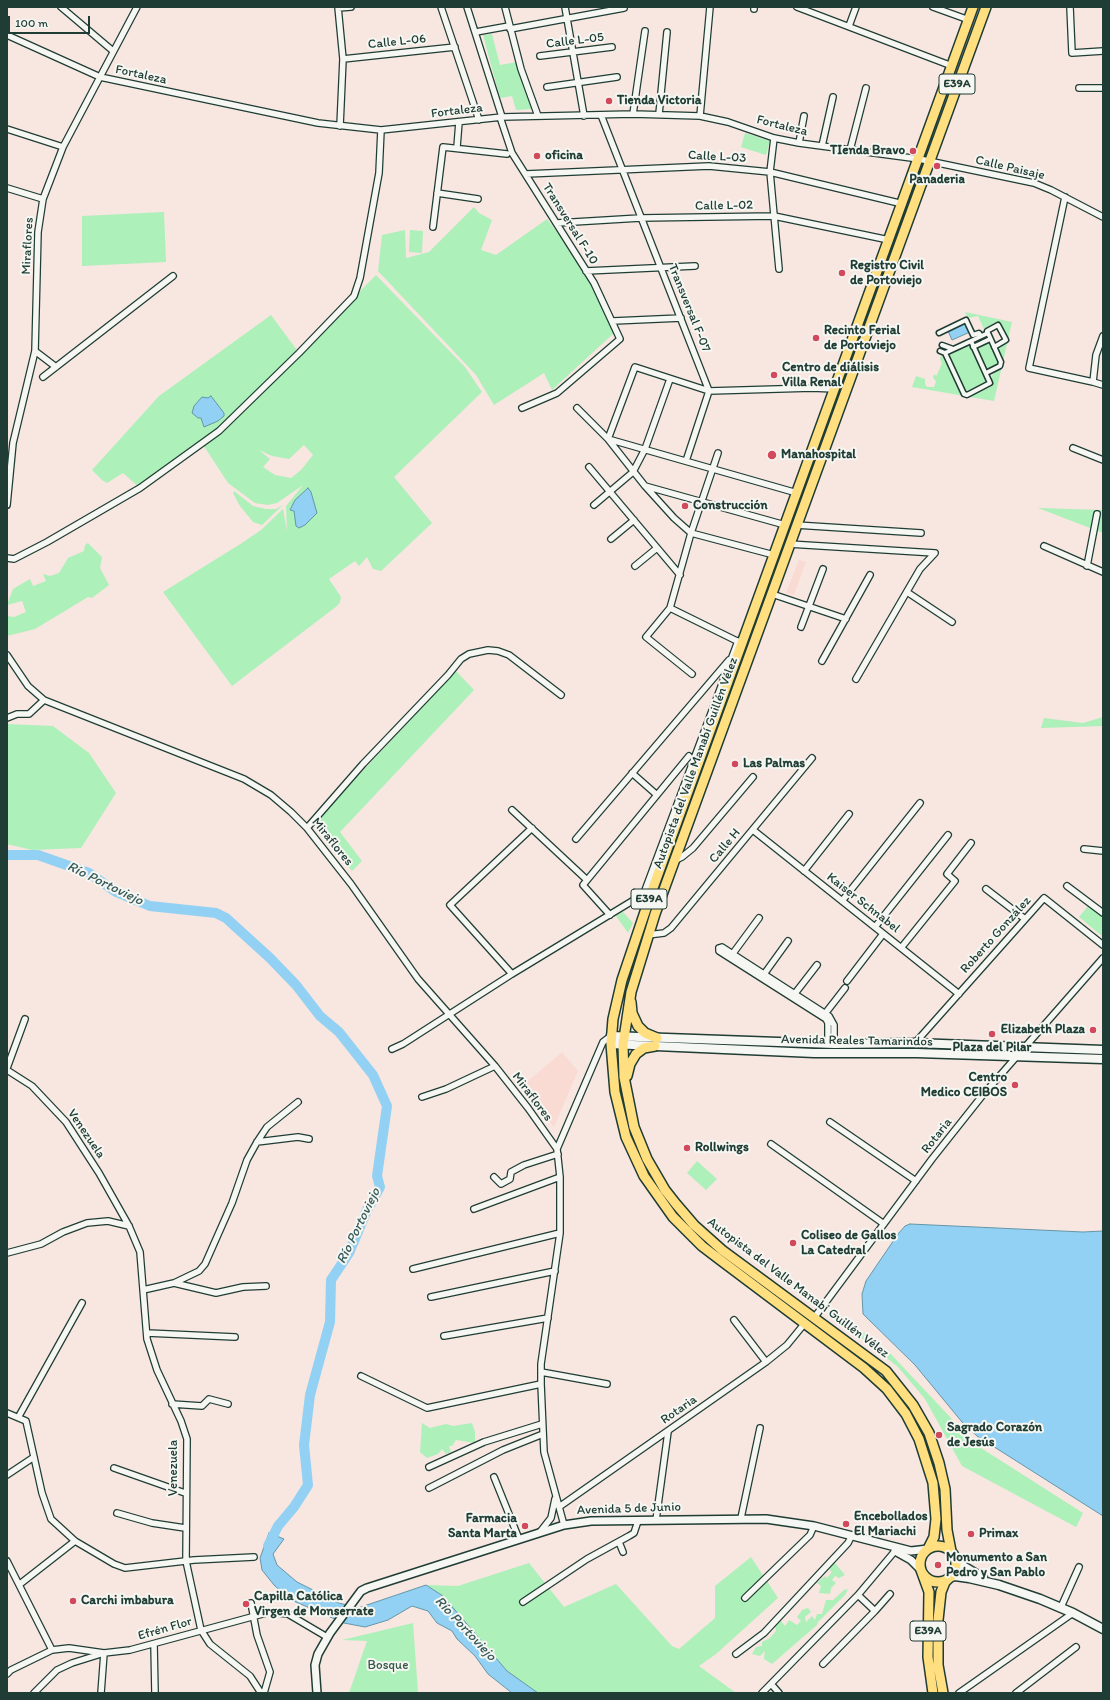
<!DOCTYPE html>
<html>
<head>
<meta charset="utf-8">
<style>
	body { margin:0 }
	#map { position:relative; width:1110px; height:1700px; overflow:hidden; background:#f8e6e0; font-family:Itim,sans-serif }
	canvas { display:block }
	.frame { position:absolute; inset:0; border:8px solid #1f3d34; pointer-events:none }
	.scale { position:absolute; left:8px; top:16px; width:82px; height:18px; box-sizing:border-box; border:2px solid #1f3d34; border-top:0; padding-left:5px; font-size:12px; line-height:14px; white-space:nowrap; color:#1f3d34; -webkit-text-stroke:3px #f6f6f2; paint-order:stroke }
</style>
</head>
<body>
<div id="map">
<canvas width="1110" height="1700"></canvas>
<div class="frame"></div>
<div class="scale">100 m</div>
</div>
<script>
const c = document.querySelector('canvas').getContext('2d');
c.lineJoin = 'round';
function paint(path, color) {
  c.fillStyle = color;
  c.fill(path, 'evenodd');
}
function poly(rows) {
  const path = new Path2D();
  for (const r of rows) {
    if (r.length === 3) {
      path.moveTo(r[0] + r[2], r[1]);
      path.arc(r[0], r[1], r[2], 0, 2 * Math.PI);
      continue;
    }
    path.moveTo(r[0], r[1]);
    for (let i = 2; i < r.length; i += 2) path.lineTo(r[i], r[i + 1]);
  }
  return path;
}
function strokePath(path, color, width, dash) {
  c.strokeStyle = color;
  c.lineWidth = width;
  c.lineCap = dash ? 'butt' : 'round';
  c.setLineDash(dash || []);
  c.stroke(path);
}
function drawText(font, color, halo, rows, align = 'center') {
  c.font = font + ' Itim,sans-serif';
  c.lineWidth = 4;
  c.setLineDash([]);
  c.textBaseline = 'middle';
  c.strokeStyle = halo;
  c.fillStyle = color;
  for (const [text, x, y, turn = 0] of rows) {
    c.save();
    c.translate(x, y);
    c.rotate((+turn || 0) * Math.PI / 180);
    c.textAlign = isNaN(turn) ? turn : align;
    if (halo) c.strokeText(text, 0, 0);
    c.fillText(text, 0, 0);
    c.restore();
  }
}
paint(poly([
	[799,560,806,562,794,595,786,593],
	[562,1052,578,1071,554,1127,521,1087]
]), '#fadbd4');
paint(poly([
	[492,34,500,65,517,62,532,109,516,110,512,96,500,98,483,35],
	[745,133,770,141,766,155,741,147],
	[474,207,479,213,492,220,481,250,496,255,547,219,565,242,587,277,608,315,614,333,552,390,544,373,494,405,476,375,378,271,382,235,405,230,406,258,429,252],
	[164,212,166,262,82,266,82,216],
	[410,230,423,231,422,253,409,252],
	[376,275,465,367,482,392,394,477,432,523,381,571,373,569,367,557,359,566,355,561,329,579,341,597,340,602,337,606,232,686,163,592,242,543,261,530,283,509,287,531,286,506,303,485,277,503,268,505,255,503,228,483,202,443,140,488,123,473,107,483,102,480,92,470,159,396,271,315,299,353],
	[304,445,313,455,301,470,291,478,275,475,263,467,270,459,259,450,272,456,289,459],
	[311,492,316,513,305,525,296,526,294,511,290,510,295,500],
	[965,312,1012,322,994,401,912,387,916,376,925,379,925,384,927,387,934,387,936,382,933,377,934,374,936,376,937,375,942,363,940,359,942,353,961,394,971,396,990,387,993,372,1000,369,1002,361,997,350,998,346,1006,342,1007,337,1000,322,996,322,984,329,978,316,968,318],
	[989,342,999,365,987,370,977,348],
	[969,343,987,382,965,392,947,354],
	[234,491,253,506,266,509,276,509,283,505,262,525,253,522,240,506,233,493],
	[1038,508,1103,510,1103,533],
	[88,543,102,557,100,568,109,585,92,598,88,597,35,629,7,636,7,616,14,617,26,612,22,601,7,605,13,589,30,579,33,586,46,581,43,574,50,576,59,573,68,558,84,551,85,545],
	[456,671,474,690,340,832,362,861,352,871,314,823],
	[1103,717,1103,726,1041,728,1044,718,1083,723],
	[7,724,53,726,89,753,116,793,81,848,32,850,7,844],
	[1088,906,1103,917,1103,937,1079,917],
	[623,912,633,923,628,933,616,916],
	[697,1161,717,1179,706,1190,687,1173],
	[839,1314,888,1351,950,1417,970,1441,1083,1513,1076,1527,962,1466,925,1399,898,1367,835,1317],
	[422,1423,430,1428,446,1424,453,1426,472,1423,475,1432,475,1443,456,1440,452,1446,449,1446,451,1452,446,1454,442,1449,438,1454,427,1458,420,1452],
	[751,1557,778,1598,716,1654,699,1666,736,1693,538,1693,507,1671,443,1596,426,1585,458,1586,529,1563,564,1607,616,1584,672,1646,679,1649,715,1618,715,1586],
	[834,1562,845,1575,839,1578,835,1576,832,1580,836,1583,831,1588,830,1594,819,1593,821,1586,817,1583,825,1576,827,1578,832,1572,827,1567],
	[848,1589,845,1595,818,1622,817,1625,772,1664,764,1659,765,1651,760,1656,752,1654,756,1647,762,1646,762,1642,770,1638,776,1631,775,1625,781,1621,785,1626,789,1620,797,1625,801,1621,797,1617,802,1610,808,1608,811,1612,805,1617,806,1622,812,1616,815,1620,817,1614,822,1614,826,1600,833,1600,844,1590],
	[413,1623,418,1693,349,1693,367,1641,342,1640]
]), '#adf0ba');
const water = poly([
	[966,323,970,332,952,340,948,331,966,323],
	[211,396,224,413,224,416,218,421,204,427,201,418,198,418,192,413,194,406,202,397,208,398,211,396],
	[308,488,311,492,317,513,305,525,299,528,296,526,294,511,290,510,295,500,308,488],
	[910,1224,1083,1232,1103,1231,1103,1516,977,1436,962,1422,915,1365,863,1314,862,1294,866,1281,898,1234,905,1226,910,1224],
	[269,1533,284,1539,273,1554,277,1565,297,1582,339,1603,358,1608,426,1585,443,1596,507,1671,538,1693,512,1693,488,1674,475,1656,457,1639,452,1631,437,1623,428,1611,412,1606,388,1620,365,1627,344,1623,289,1599,274,1585,262,1570,260,1558,269,1533]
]);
paint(water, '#92d1f3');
strokePath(water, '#6496a7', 1);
strokePath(poly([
	[7,855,38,855,89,873,116,892,150,906,216,913,226,918,270,958,296,985,320,1016,339,1032,373,1075,387,1106,377,1176,380,1187,367,1210,349,1253,331,1280,330,1322,310,1395,304,1445,308,1485,294,1507,278,1526,268,1546]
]), '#92d1f3', 10);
const pedestrian = poly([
	[987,332,987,331,998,325,1006,340,994,347],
	[939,333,966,320,973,335,979,333,981,336],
	[942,345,953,349],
	[973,347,990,339],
	[940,351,945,353,964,394,967,395,990,383,971,341,988,333,1001,362,1000,366,986,373],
	[945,353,971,341]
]);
const minor = poly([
	[61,7,113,51],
	[338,7,343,59,340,126],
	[441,7,479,120],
	[467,7,502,117,500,117,512,153,594,283,620,339,557,393,522,408],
	[505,7,521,69,538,116],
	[565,7,584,116],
	[797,7,952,66],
	[933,7,969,20],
	[1070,7,1072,53,1103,51],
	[338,8,351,7],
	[754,9,754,7],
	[849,26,856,7],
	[510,29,624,8],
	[476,32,509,26],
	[7,35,100,77,318,123,381,130,502,117,633,114,700,116,728,122,774,138,799,143,919,159,1034,183,1051,190,1103,217],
	[540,56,612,47],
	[343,59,455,47],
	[547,87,617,77],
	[1079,88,1103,88],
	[633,114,645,31],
	[659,114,667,32],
	[601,115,709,391,812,388,835,389],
	[700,116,710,7],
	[7,129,63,147],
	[774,138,770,172,779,269],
	[799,143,804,116],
	[822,146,833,97],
	[457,147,459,122],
	[850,150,866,88],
	[526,174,709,166,770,172,903,204],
	[7,188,43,199],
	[437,193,478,199],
	[1065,197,1029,368,1093,382],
	[557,223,640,218,774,216,889,240],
	[433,227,443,147,507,154],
	[586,271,695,266],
	[613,321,681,318],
	[1103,336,1096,355,1093,382,1103,385],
	[35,351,56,367],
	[43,377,173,276],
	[577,408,608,439,797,493],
	[1073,448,1103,460],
	[686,461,709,391,635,367,608,439,645,486,785,525],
	[589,467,680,575],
	[645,486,674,518,691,533,774,555],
	[7,505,13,443,35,351,38,232,43,199,63,147,137,7],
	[594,505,633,472,645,449,670,379],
	[796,525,921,533],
	[611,539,634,520],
	[789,544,935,553,920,569,856,679],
	[1044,546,1103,572],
	[7,558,14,559,47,542,140,488,219,431,299,353,354,296,360,278,379,173,381,130],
	[635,566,657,548],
	[1087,566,1097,514],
	[907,592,952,622],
	[772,594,846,619],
	[670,608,741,643],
	[801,627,823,569],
	[7,655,28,686,44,700,244,779,271,795,291,812,307,828,351,884,418,979,495,1066,528,1108,557,1149],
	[822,661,870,575],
	[692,674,646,637,670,608,691,533,718,453],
	[7,718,17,714,29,714,44,700],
	[632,773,657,795],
	[512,810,587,880],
	[307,828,363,764,448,675,461,659,469,654,488,650,498,651,509,655,561,695],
	[753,830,959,994],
	[576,839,729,660],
	[1084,849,1103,851],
	[674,861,682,857,693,848,753,777],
	[804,871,849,814],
	[1067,886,1103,913],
	[986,889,1025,919],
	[644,893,738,641],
	[842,901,920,803],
	[610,915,583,885,689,756],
	[875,927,948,835],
	[648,935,664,933,671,928,812,758],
	[719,948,722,947,829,1016,834,1025,834,1044],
	[719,948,719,951,826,1019,828,1023,828,1044],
	[901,948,955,881,947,874,971,843],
	[731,956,759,918],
	[512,974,450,905,532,828],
	[762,977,788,941],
	[847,981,883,934],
	[793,996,817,965],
	[824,1015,845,988],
	[915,1043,1044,898,1103,945],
	[392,1049,403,1044,512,974,652,889],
	[7,1068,25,1019],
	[7,1070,32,1086,66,1122,99,1173,129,1226,140,1252,147,1339,157,1370,181,1421,187,1439,186,1561,201,1630,210,1644,250,1676,261,1693],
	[422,1097,446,1089,495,1066],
	[830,1122,916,1181],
	[257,1142,298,1137,309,1139],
	[771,1144,884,1224],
	[494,1177,501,1184,510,1179,511,1172,524,1165,558,1154],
	[474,1209,560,1177],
	[7,1253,41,1244,63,1232,87,1223,108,1221,129,1226],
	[413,1269,560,1233],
	[174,1283,216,1293,243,1287,266,1286],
	[143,1290,174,1283,199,1271,205,1264,232,1203,247,1160,257,1142,267,1127,298,1102],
	[431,1297,555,1271],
	[814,1318,932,1159,982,1096,1103,958],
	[734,1320,766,1362],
	[147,1333,235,1337],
	[444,1336,548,1318],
	[541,1372,607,1384],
	[361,1376,427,1408,541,1384],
	[172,1404,202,1406,209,1399,228,1404],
	[7,1413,26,1421,42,1493,51,1519,75,1541,114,1564,125,1568,194,1560,254,1557],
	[19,1416,82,1303],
	[429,1467,484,1442,542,1424],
	[114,1468,185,1493],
	[7,1475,34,1457],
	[494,1477,519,1539],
	[429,1488,503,1450,543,1434],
	[559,1507,766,1362,787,1345,805,1323],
	[117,1513,152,1523,185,1528],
	[741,1518,760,1428],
	[656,1520,668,1432],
	[564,1525,544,1452,541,1384,541,1364,560,1233,560,1177,557,1149,603,1042,611,1036],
	[540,1532,551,1518,555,1499],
	[619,1542,623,1552],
	[7,1561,52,1650],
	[20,1584,75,1541],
	[745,1598,810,1535,814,1526],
	[523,1602,587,1559,629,1536,634,1533,638,1521],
	[251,1603,257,1635,270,1672,264,1693],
	[1061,1607,1079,1567],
	[875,1611,890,1594],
	[154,1644,155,1693],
	[736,1654,764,1633,848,1543,852,1535],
	[823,1664,875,1611,858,1595],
	[7,1674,11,1670,52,1650,69,1648,104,1653,130,1650,270,1612,288,1614,327,1637],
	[772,1685,779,1693],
	[34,1693,57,1670,72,1663,104,1653,101,1693],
	[762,1693,858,1595,895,1551],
	[959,1693,1073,1613],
	[1016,1693,1076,1647]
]);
const tertiary = poly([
	[895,1551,911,1560,921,1570],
	[317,1693,315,1665,318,1654,330,1633,361,1591,367,1588,564,1525,591,1521,766,1519,814,1526,911,1551,928,1549]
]);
const secondary = poly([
	[611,1036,834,1044,915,1043,1103,1050],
	[611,1044,814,1053,917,1053,1103,1059],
	[954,1556,963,1566,983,1578],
	[950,1577,955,1576,969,1578,999,1585,1040,1599,1073,1613,1103,1629]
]);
const primary = poly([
	[631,1002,632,1013,638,1026,645,1033,657,1038],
	[627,1076,630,1064,636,1054,644,1048,655,1046],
	[938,1564,18],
	[928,1549,934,1537,936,1519,933,1483,919,1439,906,1414,887,1389,864,1368,719,1259,702,1246,673,1217,644,1176,626,1137,615,1092,611,1044,613,1019,622,980,653,888,973,7],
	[951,1551,947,1530,945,1489,939,1463,929,1433,913,1405,886,1371,722,1250,694,1225,676,1204,665,1190,647,1159,634,1127,624,1077,623,1045,631,992,655,914,986,7],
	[921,1570,929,1592,928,1657,933,1693],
	[943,1693,938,1665,938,1620,941,1592,945,1582,950,1577]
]);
strokePath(pedestrian, '#1f3d34', 7);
strokePath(minor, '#1f3d34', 8);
strokePath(tertiary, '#1f3d34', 10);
strokePath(secondary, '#1f3d34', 11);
strokePath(primary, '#1f3d34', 12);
strokePath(pedestrian, '#f6f6f2', 4);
strokePath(minor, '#f6f6f2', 5.5);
strokePath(tertiary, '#f6f6f2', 7);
strokePath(secondary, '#f6f6f2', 8);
strokePath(primary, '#ffdf80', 9);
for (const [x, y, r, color] of [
	[609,101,4,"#d1495b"],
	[913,151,4,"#d1495b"],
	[537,156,4,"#d1495b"],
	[937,166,4,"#d1495b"],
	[842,273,4,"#d1495b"],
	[816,338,4,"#d1495b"],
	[774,375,4,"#d1495b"],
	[772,455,5,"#d1495b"],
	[685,506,4,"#d1495b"],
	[735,764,4,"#d1495b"],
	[1093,1030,4,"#d1495b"],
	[992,1034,4,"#d1495b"],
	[1015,1085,4,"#d1495b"],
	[687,1148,4,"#d1495b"],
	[793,1243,4,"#d1495b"],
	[939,1435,4,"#d1495b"],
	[846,1524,4,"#d1495b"],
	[525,1526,4,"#d1495b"],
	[971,1534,4,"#d1495b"],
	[938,1565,4,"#d1495b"],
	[73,1601,4,"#d1495b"],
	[246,1604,4,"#d1495b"]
]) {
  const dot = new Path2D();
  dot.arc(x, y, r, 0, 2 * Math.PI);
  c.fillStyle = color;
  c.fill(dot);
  strokePath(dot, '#f6f6f2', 1.5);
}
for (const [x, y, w] of [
	[957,84,36],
	[649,899,36],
	[928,1631,36]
]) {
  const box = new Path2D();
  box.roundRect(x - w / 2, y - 10, w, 20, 3);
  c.fillStyle = '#f6f6f2';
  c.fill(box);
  strokePath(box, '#1f3d34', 1);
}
drawText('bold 12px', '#1f3d34', null, [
	["E39A",957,84],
	["E39A",649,899],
	["E39A",928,1631]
]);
drawText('13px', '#1f3d34', '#f6f6f2', [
	["Calle L-05",575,41,-7],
	["Calle L-06",397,42,-6],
	["Fortaleza",141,75,12],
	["Fortaleza",457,111,-7],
	["Fortaleza",782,126,14],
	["Calle L-03",717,157,3],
	["Calle Paisaje",1010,168,13],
	["Calle L-02",724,206,-1],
	["Transversal F-10",570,224,58],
	["Miraflores",28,246,-87],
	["Transversal F-07",689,308,68],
	["Autopista del Valle Manabí Guillén Vélez",696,763,-70],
	["Miraflores",332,842,51],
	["Calle H",725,846,-50],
	["Kaiser Schnabel",863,903,38],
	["Roberto González",996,935,-48],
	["Avenida Reales Tamarindos",857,1041,1],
	["Miraflores",532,1097,53],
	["Venezuela",86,1134,56],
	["Rotaria",937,1136,-52],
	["Autopista del Valle Manabí Guillén Vélez",798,1288,37],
	["Rotaria",679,1410,-35],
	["Venezuela",174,1468,-90],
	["Avenida 5 de Junio",629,1509,-2],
	["Efrén Flor",165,1629,-16]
]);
drawText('bold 13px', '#1f3d34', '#f6f6f2', [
	["Tienda Victoria",617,101],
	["TIenda Bravo",905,151,"right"],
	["oficina",545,156],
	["Panaderia",937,180,"center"],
	["Registro Civil",850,266],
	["de Portoviejo",850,281],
	["Recinto Ferial",824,331],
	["de Portoviejo",824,346],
	["Centro de diálisis",782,368],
	["Villa Renal",782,383],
	["Manahospital",781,455],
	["Construcción",693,506],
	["Las Palmas",743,764],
	["Elizabeth Plaza",1085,1030,"right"],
	["Plaza del Pilar",992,1048,"center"],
	["Centro",1007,1078,"right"],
	["Medico CEIBOS",1007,1093,"right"],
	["Rollwings",695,1148],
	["Coliseo de Gallos",801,1236],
	["La Catedral",801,1251],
	["Sagrado Corazón",947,1428],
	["de Jesús",947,1443],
	["Encebollados",854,1517],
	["El Mariachi",854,1532],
	["Farmacia",517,1519,"right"],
	["Santa Marta",517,1534,"right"],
	["Primax",979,1534],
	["Monumento a San",946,1558],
	["Pedro y San Pablo",946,1573],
	["Capilla Católica",254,1597],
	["Virgen de Monserrate",254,1612],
	["Carchi imbabura",81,1601]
], 'left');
drawText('13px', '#345848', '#f6f6f2', [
	["Bosque",388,1666]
]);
drawText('italic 14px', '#365b5a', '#f6f6f2', [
	["Río Portoviejo",105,884,26],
	["Río Portoviejo",359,1226,-64],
	["Río Portoviejo",465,1629,47]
]);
</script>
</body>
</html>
